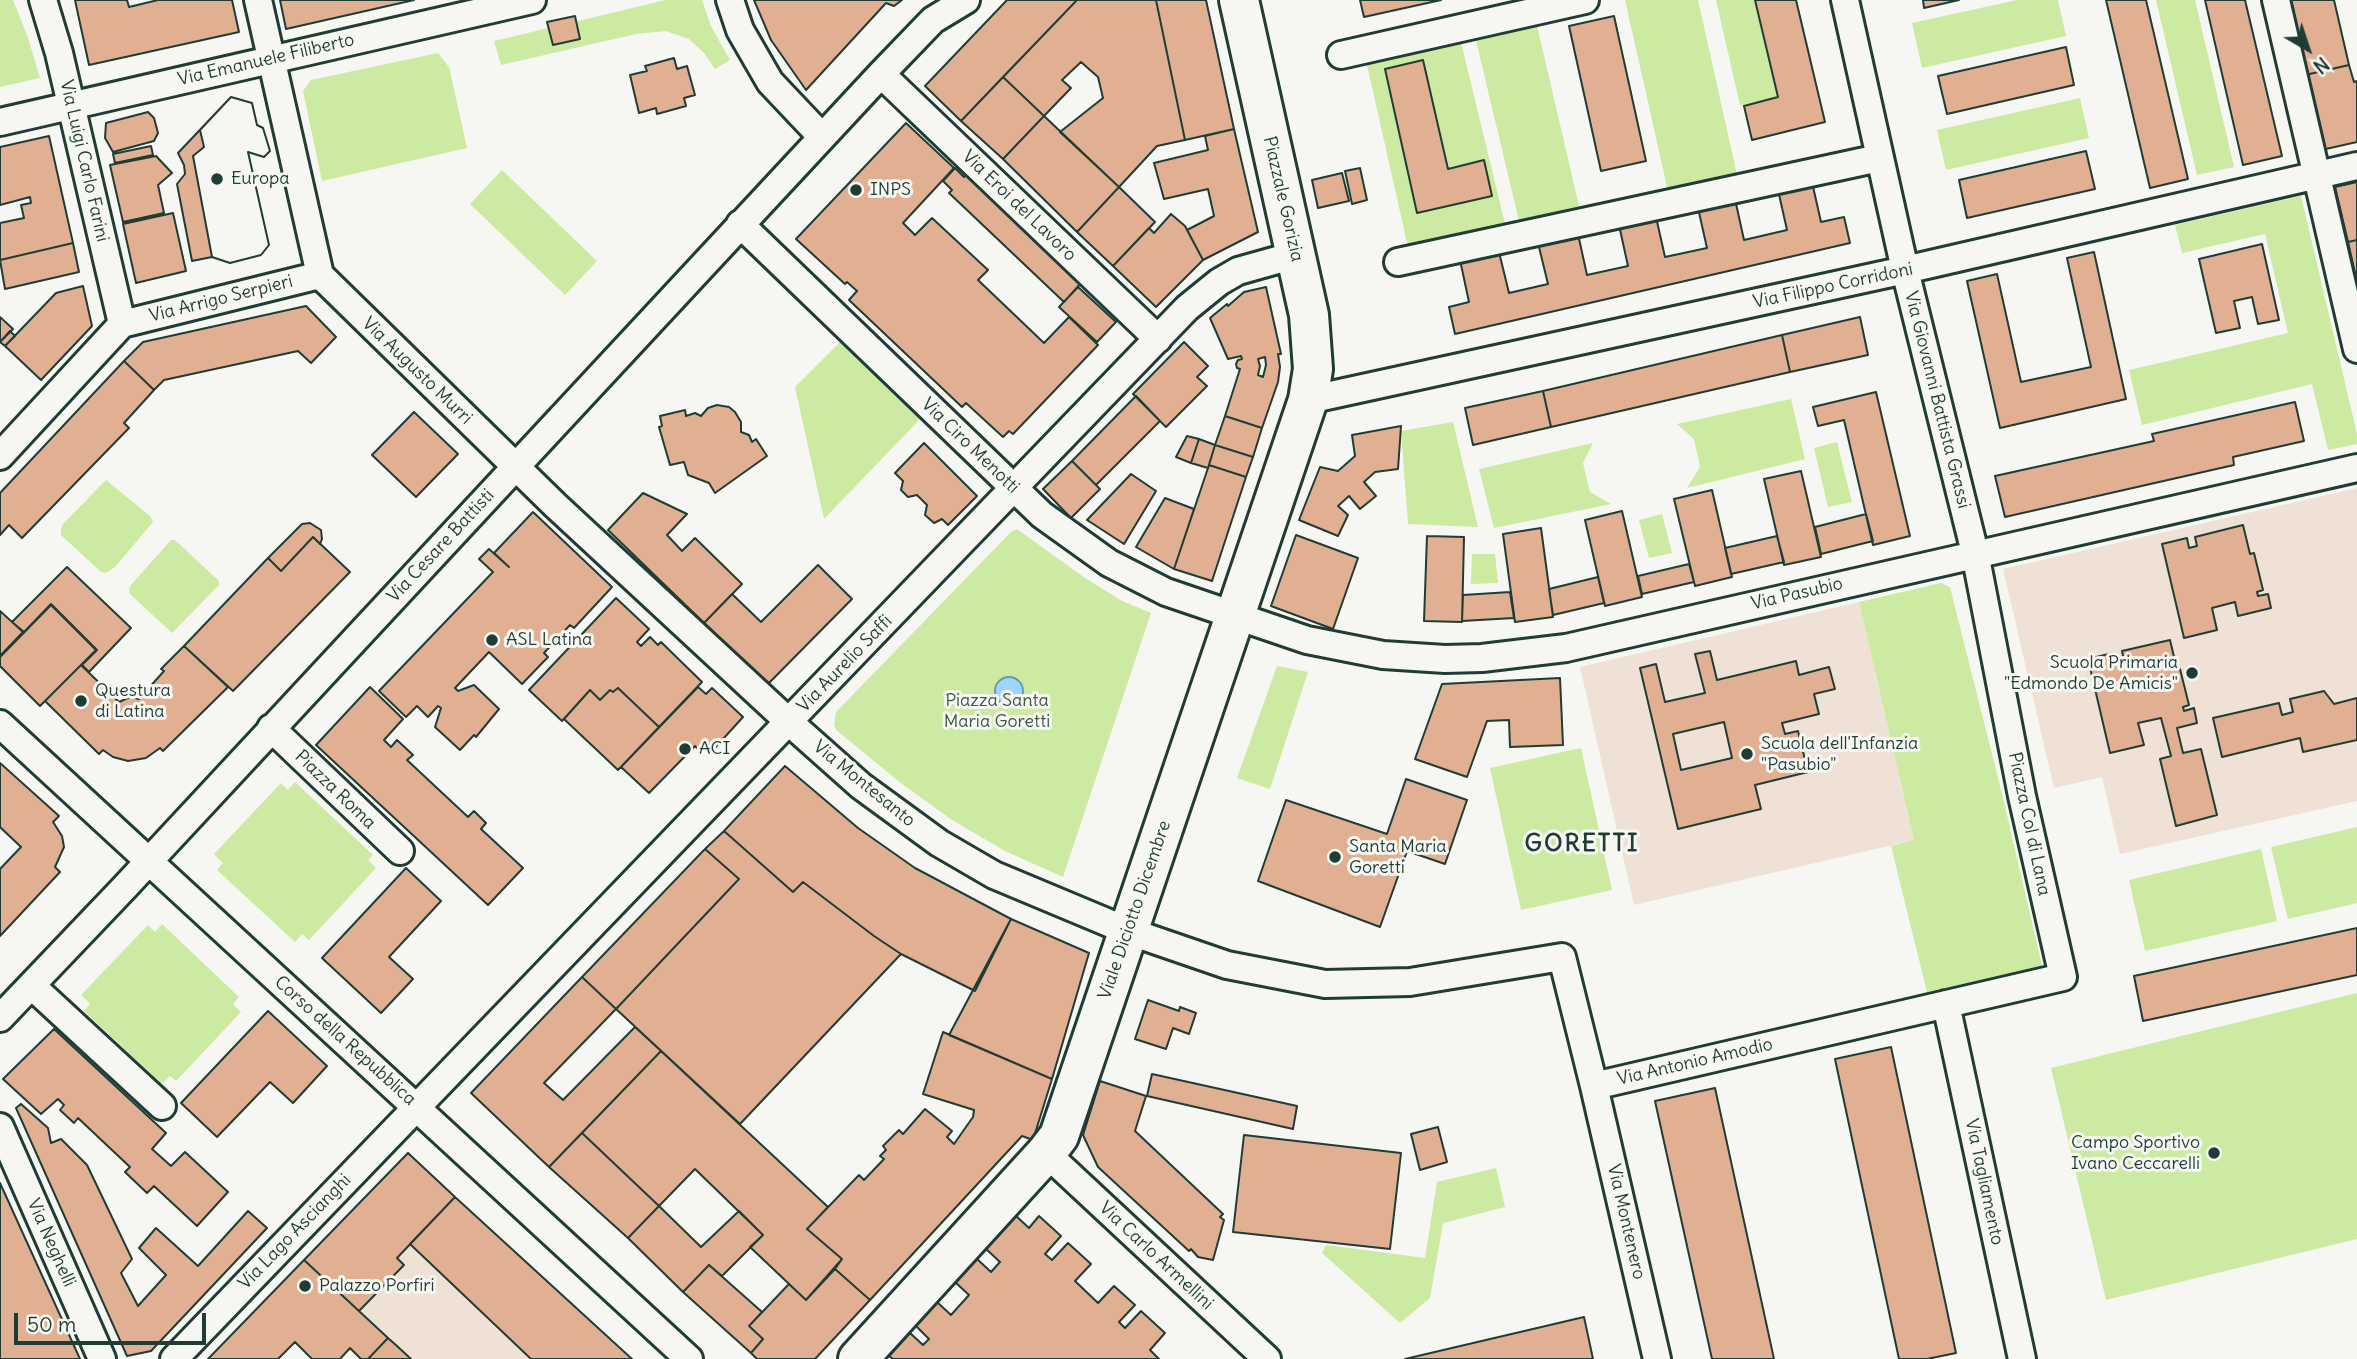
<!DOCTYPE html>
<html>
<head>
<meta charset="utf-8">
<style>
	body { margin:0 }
	#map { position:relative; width:2357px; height:1359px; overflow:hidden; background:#f6f6f2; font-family:Delius,sans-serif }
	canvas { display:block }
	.north { position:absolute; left:2273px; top:14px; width:70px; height:70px; -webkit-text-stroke:5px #f6f6f2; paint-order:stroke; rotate:141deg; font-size:19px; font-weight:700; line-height:28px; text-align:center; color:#1f3d34 }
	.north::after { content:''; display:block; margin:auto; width:24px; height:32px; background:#1f3d34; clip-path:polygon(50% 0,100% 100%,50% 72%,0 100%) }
	.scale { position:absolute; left:14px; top:1313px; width:192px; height:32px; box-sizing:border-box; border:4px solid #1f3d34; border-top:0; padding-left:9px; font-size:21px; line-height:24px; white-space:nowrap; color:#1f3d34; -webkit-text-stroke:5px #f6f6f2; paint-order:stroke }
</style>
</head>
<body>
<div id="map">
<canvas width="2357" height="1359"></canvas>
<div class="north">N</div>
<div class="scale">50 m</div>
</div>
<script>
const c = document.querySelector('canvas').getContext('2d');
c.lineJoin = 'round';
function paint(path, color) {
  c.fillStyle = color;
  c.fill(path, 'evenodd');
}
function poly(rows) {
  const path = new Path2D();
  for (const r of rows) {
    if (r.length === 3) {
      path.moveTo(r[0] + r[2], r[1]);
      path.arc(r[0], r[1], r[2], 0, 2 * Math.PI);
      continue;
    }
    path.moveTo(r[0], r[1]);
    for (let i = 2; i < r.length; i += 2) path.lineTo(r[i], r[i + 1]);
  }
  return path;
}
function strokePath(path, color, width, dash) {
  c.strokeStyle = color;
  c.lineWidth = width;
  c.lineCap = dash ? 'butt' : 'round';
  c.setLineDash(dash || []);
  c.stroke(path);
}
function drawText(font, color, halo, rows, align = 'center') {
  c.font = font + ' Delius,sans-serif';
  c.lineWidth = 6;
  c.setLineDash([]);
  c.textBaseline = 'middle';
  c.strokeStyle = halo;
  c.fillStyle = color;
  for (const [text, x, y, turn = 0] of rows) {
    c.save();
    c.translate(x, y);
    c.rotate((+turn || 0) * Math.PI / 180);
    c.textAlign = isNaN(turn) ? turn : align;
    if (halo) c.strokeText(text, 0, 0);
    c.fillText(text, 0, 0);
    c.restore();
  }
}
paint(poly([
	[2357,488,2357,801,2120,854,2102,777,2054,788,2003,569],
	[1859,602,1914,840,1634,905,1580,667],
	[455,1197,632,1359,368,1359,388,1338,359,1311,404,1265,397,1258]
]), '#f0e1d6');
paint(poly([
	[0,0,13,0,28,38,40,78,0,87],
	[666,0,702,0,711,26,730,60,715,69,704,53,689,39,666,31,636,34,501,65,494,41],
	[1625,0,1698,0,1737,175,1668,191],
	[1716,0,1755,0,1778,97,1744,106,1740,105],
	[2017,0,2058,0,2066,36,1922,68,1912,23],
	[2156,0,2195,0,2234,167,2197,175],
	[1535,17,1579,206,1519,221,1474,32],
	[1459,34,1507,232,1410,256,1365,56],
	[438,53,449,67,467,148,322,181,303,91,311,80],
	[2080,98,2089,138,1946,170,1937,130],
	[502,170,597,261,565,295,470,204],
	[2301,196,2357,434,2357,444,2328,450,2312,384,2142,425,2129,370,2288,333,2265,234,2182,253,2175,225],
	[842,340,922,417,824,519,795,387],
	[1791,399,1805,459,1687,488,1700,467,1694,439,1677,424],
	[1453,422,1478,527,1408,524,1401,431],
	[1837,442,1852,502,1828,507,1814,448],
	[1593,443,1583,463,1590,492,1611,504,1494,528,1479,469],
	[106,480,150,516,153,522,115,567,106,573,101,572,61,535,61,529,63,524],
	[1662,514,1672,553,1649,558,1639,520],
	[1017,529,1085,578,1122,601,1151,613,1063,877,1005,851,952,820,902,784,836,730,834,724,836,712,1011,532],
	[171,540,175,540,219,581,219,585,172,633,130,594,129,590,130,586],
	[1472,554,1495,554,1498,583,1471,584],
	[1941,583,1950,587,2004,802,2042,966,1927,992,1891,846,1914,840,1859,602],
	[1277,666,1308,672,1270,789,1237,778],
	[1581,748,1612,890,1521,910,1490,768],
	[295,782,373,855,368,860,376,868,309,940,302,934,295,942,217,870,223,863,214,854,281,783,288,790],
	[2357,827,2357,903,2288,919,2271,847],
	[2261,849,2277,921,2145,951,2129,880],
	[162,924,239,997,233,1004,241,1012,176,1081,170,1076,162,1084,84,1011,90,1004,81,995,148,925,155,932],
	[2357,993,2357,1239,2106,1300,2051,1068],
	[1496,1168,1505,1207,1443,1223,1430,1298,1400,1323,1322,1253,1326,1245,1425,1258,1437,1182]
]), '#cceaa1');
const water = poly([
	[1009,691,14]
]);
paint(water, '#9ed7fe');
strokePath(water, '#6b99ad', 2);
const building = poly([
	[75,0,127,0,129,7,158,0,232,0,239,32,89,65,75,0],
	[280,0,414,0,286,29,280,0],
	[754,0,902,0,894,6,886,3,806,90,771,40,754,0],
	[1007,0,1077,0,961,121,925,86,1007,0],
	[1077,0,1156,0,1185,140,1157,146,1119,187,1060,132,1103,98,1098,77,1081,62,1062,80,1071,88,1044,116,1003,77,1077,0],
	[1156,0,1206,0,1234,129,1185,140,1156,0],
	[1360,0,1441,0,1364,17,1360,0],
	[1755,0,1796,0,1825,122,1752,140,1744,106,1778,97,1755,0],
	[1923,0,1959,0,1924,8,1923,0],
	[2106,0,2146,0,2188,179,2150,188,2106,0],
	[2205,0,2245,0,2282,156,2243,165,2205,0],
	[2284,0,2334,0,2349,65,2301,76,2284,0],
	[575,16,580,39,553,45,547,22,575,16],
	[1614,16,1646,161,1601,171,1569,26,1614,16],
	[2066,47,2074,85,1947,114,1938,76,2066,47],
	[674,58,677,69,687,66,695,95,684,98,686,106,657,114,656,108,639,113,630,75,647,71,645,66,674,58],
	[1423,60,1448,169,1484,160,1492,196,1417,213,1385,69,1423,60],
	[2349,65,2354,82,2357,81,2357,142,2317,151,2301,76,2349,65],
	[1003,77,1044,116,1003,159,961,121,1003,77],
	[231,97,252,103,257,125,263,128,270,151,264,157,248,152,269,245,261,255,230,263,212,257,193,156,204,147,200,130,231,97],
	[231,97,252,103,257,125,263,128,270,151,264,157,248,152,269,245,261,255,230,263,212,257,192,261,177,184,185,174,184,165,178,153,231,97],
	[148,112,154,118,158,133,154,141,113,152,105,138,106,123,148,112],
	[1044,116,1119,187,1077,232,1003,159,1044,116],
	[906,123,954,168,903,223,915,235,932,218,988,270,978,280,1044,343,1069,317,1098,345,1013,434,1009,431,1003,437,966,403,962,407,849,300,857,291,847,282,845,284,796,239,906,123],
	[1234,129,1258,232,1203,260,1187,230,1214,216,1208,189,1164,199,1154,163,1208,150,1205,136,1234,129],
	[49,136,73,243,0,260,0,223,24,218,21,205,31,203,30,197,0,205,0,147,49,136],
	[151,146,153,155,115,163,113,154,151,146],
	[2086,151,2095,189,1967,218,1959,180,2086,151],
	[156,156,172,173,158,185,164,213,123,222,110,165,156,156],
	[955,168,964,177,967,175,1081,283,1064,302,949,193,952,190,943,181,955,168],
	[1360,168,1367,200,1352,204,1345,171,1360,168],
	[1342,173,1349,201,1318,208,1312,180,1342,173],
	[1812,182,1821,222,1844,217,1850,243,1455,334,1449,307,1469,302,1460,260,1499,252,1509,293,1548,284,1538,243,1578,234,1587,275,1628,266,1619,225,1656,217,1665,257,1707,248,1698,208,1735,199,1744,240,1787,230,1778,190,1812,182],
	[2357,182,2357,240,2348,242,2335,187,2357,182],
	[1119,187,1155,222,1113,266,1077,232,1119,187],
	[173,213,186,271,136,283,123,224,173,213],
	[1171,214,1185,226,1203,260,1156,307,1113,266,1149,228,1154,233,1171,214],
	[2357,240,2357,282,2348,242,2357,240],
	[73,243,79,272,5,289,0,260,73,243],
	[2262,244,2279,320,2258,324,2252,297,2234,301,2240,328,2216,333,2199,259,2262,244],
	[2094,252,2126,399,2000,428,1967,281,1997,274,2021,382,2091,367,2067,258,2094,252],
	[83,286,92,326,41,380,5,346,56,293,83,286],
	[1078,287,1116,322,1097,342,1059,307,1078,287],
	[1266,287,1281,354,1278,354,1280,367,1278,382,1262,428,1225,416,1240,369,1237,368,1236,364,1238,360,1242,359,1241,356,1228,359,1210,318,1227,304,1228,306,1244,292,1266,287],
	[1265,357,1266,365,1263,377,1258,375,1260,366,1258,359,1265,357],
	[306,306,336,337,311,363,298,351,164,380,154,390,124,361,143,342,306,306],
	[0,317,13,329,0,342,0,317],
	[1860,317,1868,355,1790,372,1782,335,1860,317],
	[10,331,15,336,5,346,0,342,10,331],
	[1782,335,1790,372,1551,427,1543,391,1782,335],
	[1184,342,1208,366,1197,377,1207,386,1166,427,1133,394,1184,342],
	[124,361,154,390,124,423,129,428,22,538,9,525,0,535,0,493,124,361],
	[1543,391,1551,427,1473,445,1465,408,1543,391],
	[1876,392,1910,536,1873,545,1844,420,1818,426,1813,407,1876,392],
	[1136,396,1160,421,1096,485,1072,461,1136,396],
	[2295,402,2304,441,2233,457,2234,465,2005,517,1995,476,2154,441,2152,434,2295,402],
	[717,405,729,407,735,412,741,422,741,432,749,435,752,442,756,439,767,456,715,493,709,483,688,475,684,462,670,465,659,427,662,426,660,416,685,410,686,416,695,413,701,416,708,408,717,405],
	[414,412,458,454,416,497,372,455,414,412],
	[1225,416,1262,428,1253,457,1215,445,1225,416],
	[1401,426,1398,469,1375,472,1364,482,1376,496,1360,509,1349,496,1338,506,1348,515,1338,536,1299,520,1320,467,1338,471,1355,456,1352,435,1401,426],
	[1187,436,1199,439,1191,463,1176,457,1187,436],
	[1199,439,1215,445,1208,468,1191,463,1199,439],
	[924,443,977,496,948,525,942,519,934,523,925,515,927,505,917,495,908,497,901,490,903,481,895,473,924,443],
	[1215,445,1253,457,1246,477,1209,465,1215,445],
	[1072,461,1100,489,1071,518,1043,489,1072,461],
	[1209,465,1246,477,1212,581,1174,569,1209,465],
	[1801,471,1821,557,1784,565,1764,479,1801,471],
	[1131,474,1156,491,1124,544,1087,520,1131,474],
	[1712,490,1732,577,1695,586,1674,499,1712,490],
	[643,493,687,514,667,535,682,551,695,538,742,584,704,623,608,530,643,493],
	[1165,498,1194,509,1174,569,1136,547,1165,498],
	[1622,511,1642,597,1605,606,1585,520,1622,511],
	[533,512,612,587,574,628,570,625,544,653,548,657,522,684,489,652,455,688,458,691,474,685,499,709,476,737,474,735,460,750,435,727,441,708,438,706,428,717,417,706,406,717,379,691,493,572,479,559,489,549,509,567,494,553,533,512],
	[1866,514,1873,541,1821,554,1815,527,1866,514],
	[310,523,321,530,322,539,320,544,313,537,281,571,268,558,302,524,310,523],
	[2243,525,2250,554,2254,553,2263,590,2257,592,2258,596,2268,594,2271,608,2238,616,2235,602,2212,608,2217,630,2184,638,2162,544,2187,538,2189,548,2197,546,2195,537,2243,525],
	[1541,528,1553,617,1515,622,1503,534,1541,528],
	[1296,535,1358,558,1333,629,1271,606,1296,535],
	[1427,536,1464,537,1462,622,1424,621,1427,536],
	[1777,536,1784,562,1731,574,1725,548,1777,536],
	[313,537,350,572,233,691,184,646,268,558,281,571,313,537],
	[1689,564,1694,582,1642,594,1638,576,1689,564],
	[818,565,852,599,767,685,704,623,732,594,761,622,818,565],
	[67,567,131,628,89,672,82,665,97,650,51,604,24,632,12,622,67,567],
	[1598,577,1604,603,1553,615,1549,589,1598,577],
	[1510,592,1514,618,1462,621,1463,595,1510,592],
	[616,598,649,629,637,642,641,646,650,637,658,645,661,642,702,682,659,727,618,688,613,692,610,690,600,700,590,690,562,721,529,690,616,598],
	[51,605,96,650,40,706,0,666,0,657,51,605],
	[0,611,23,632,0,656,0,611],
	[2170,640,2177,669,2180,669,2189,705,2183,707,2184,711,2194,708,2197,723,2177,728,2183,753,2201,749,2217,815,2176,826,2160,759,2171,756,2161,718,2138,723,2144,745,2110,753,2088,659,2113,653,2115,663,2124,661,2122,651,2170,640],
	[184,646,228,687,163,751,160,748,146,758,128,761,113,757,103,750,99,754,45,701,81,665,119,702,130,697,139,699,164,671,161,669,184,646],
	[1710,651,1717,680,1796,661,1799,675,1829,667,1835,689,1814,694,1819,714,1782,723,1785,734,1798,731,1808,772,1755,785,1761,809,1678,829,1640,668,1656,664,1665,702,1705,693,1695,654,1710,651],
	[1724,722,1732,758,1681,770,1673,734,1724,722],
	[1560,678,1563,745,1510,747,1509,720,1487,721,1467,777,1415,759,1442,684,1560,678],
	[370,687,403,719,384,740,391,747,397,740,413,755,407,760,468,817,474,811,486,823,481,829,523,868,488,905,316,745,370,687],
	[698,687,706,694,712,688,743,717,714,749,709,744,701,752,695,746,649,793,621,767,698,687],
	[618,688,659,727,618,770,564,719,590,690,600,700,610,690,613,692,618,688],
	[2324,691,2334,704,2357,698,2357,740,2303,752,2300,738,2222,757,2213,718,2279,703,2282,715,2293,712,2290,699,2324,691],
	[0,763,59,816,53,822,62,836,64,847,55,867,60,872,0,936,0,869,21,847,0,827,0,763],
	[785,766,858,828,915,868,1011,919,975,991,901,954,874,936,803,882,793,892,724,831,785,766],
	[1406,779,1467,800,1445,864,1407,851,1380,927,1258,881,1286,800,1387,834,1406,779],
	[724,831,793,892,803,882,874,936,901,954,740,1124,616,1009,739,879,705,849,724,831],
	[705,849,739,879,616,1009,582,977,705,849],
	[406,868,441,901,389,957,413,979,381,1013,322,958,406,868],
	[1011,919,1089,953,1052,1079,949,1035,1011,919],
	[2357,928,2357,975,2143,1021,2134,976,2357,928],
	[582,977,616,1009,544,1083,563,1100,635,1027,661,1051,549,1167,471,1093,582,977],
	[1148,1000,1179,1011,1180,1007,1196,1013,1189,1034,1173,1028,1166,1049,1135,1039,1148,1000],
	[268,1011,327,1066,293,1103,270,1082,217,1137,181,1103,268,1011],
	[54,1029,166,1133,152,1149,171,1166,185,1152,228,1192,197,1226,154,1186,147,1193,125,1172,130,1167,78,1118,74,1123,60,1110,64,1105,58,1099,41,1114,3,1079,54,1029],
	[943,1032,1052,1079,1033,1140,1022,1136,870,1300,835,1269,842,1259,807,1229,859,1175,864,1180,884,1159,880,1156,886,1150,883,1146,899,1130,903,1134,925,1109,952,1131,947,1137,954,1144,973,1117,974,1110,923,1094,943,1032],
	[1891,1047,1956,1353,1927,1359,1899,1359,1835,1059,1891,1047],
	[661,1051,828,1207,807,1229,842,1259,806,1300,750,1247,763,1235,695,1169,659,1206,582,1133,661,1051],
	[1152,1074,1297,1106,1293,1129,1147,1096,1152,1074],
	[1100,1081,1146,1096,1135,1131,1223,1214,1220,1217,1224,1220,1213,1260,1198,1257,1191,1249,1189,1251,1098,1167,1083,1135,1100,1081],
	[1715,1088,1774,1359,1712,1359,1655,1101,1715,1088],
	[21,1104,48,1128,51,1143,61,1139,87,1165,132,1259,121,1273,138,1306,166,1275,139,1248,156,1228,198,1266,248,1211,267,1228,151,1351,127,1356,16,1108,21,1104],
	[1438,1127,1447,1162,1420,1170,1411,1134,1438,1127],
	[582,1133,659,1206,628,1238,549,1167,582,1133],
	[1244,1135,1401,1153,1390,1249,1233,1232,1244,1135],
	[408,1153,455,1197,397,1258,404,1265,359,1311,304,1260,408,1153],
	[0,1183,80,1359,0,1359,0,1183],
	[455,1197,632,1359,531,1359,410,1244,455,1197],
	[659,1206,701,1247,739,1211,763,1235,722,1276,709,1265,683,1292,628,1238,659,1206],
	[1015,1215,1029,1228,1039,1216,1061,1236,1045,1254,1052,1260,1068,1243,1091,1264,1075,1281,1098,1303,1114,1286,1135,1305,1119,1322,1125,1328,1141,1311,1165,1333,1150,1350,1159,1359,893,1359,889,1356,910,1333,923,1345,929,1339,916,1326,937,1302,951,1315,969,1295,955,1282,976,1258,991,1272,1000,1262,985,1248,1015,1215],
	[304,1260,388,1338,368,1359,361,1359,350,1348,340,1359,312,1359,295,1342,278,1359,208,1359,304,1260],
	[709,1265,762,1312,749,1326,763,1339,751,1353,683,1292,709,1265],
	[835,1269,870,1300,815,1359,757,1359,751,1353,763,1339,749,1326,789,1284,806,1300,835,1269],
	[1584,1317,1593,1359,1405,1359,1584,1317],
	[388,1338,397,1346,411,1359,368,1359,388,1338]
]);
paint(building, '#e1b093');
strokePath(building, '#1f3d34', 2);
const street = poly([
	[43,0,59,53,122,324],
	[258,0,320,275],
	[730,0,740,30,770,82,822,137],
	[2276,0,2357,349],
	[1341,55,1585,0],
	[881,74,1158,339],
	[0,122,532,0],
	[740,224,1042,515,1109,563,1166,592,1307,640,1383,655,1445,659,1482,658,1566,648,2357,468],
	[1398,262,1879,158],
	[320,275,555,505,789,722,861,786,939,843,994,875,1128,931,1227,965,1325,984,1410,982,1562,957,1594,1086,2063,977,2022,796,1975,553,1905,270,1845,0],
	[122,324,320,275],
	[1308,400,1905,270,2357,166],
	[0,456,122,324],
	[0,724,689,1359],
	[271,728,400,851],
	[32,986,162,1106],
	[1946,1004,2022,1359],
	[0,1018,124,888,881,74,933,20,966,0],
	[1594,1086,1657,1359],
	[0,1127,102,1359],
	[1046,1153,1267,1359],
	[174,1359,1187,308,1219,282,1238,271,1295,255]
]);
const secondary = poly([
	[858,1359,1046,1153,1059,1136,1308,400,1313,369,1309,315,1239,0]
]);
strokePath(street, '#1f3d34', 32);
strokePath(secondary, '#1f3d34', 44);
strokePath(street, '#f6f6f2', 26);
strokePath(secondary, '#f6f6f2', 38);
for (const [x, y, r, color] of [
	[217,179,7,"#1f3d34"],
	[856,190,7,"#1f3d34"],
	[492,640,7,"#1f3d34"],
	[2192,673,7,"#1f3d34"],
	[81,701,7,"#1f3d34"],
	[685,749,7,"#1f3d34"],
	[1747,754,7,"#1f3d34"],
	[1335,857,7,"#1f3d34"],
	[2214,1153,7,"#1f3d34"],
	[305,1286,7,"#1f3d34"]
]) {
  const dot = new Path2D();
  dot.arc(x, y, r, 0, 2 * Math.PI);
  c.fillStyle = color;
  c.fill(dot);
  strokePath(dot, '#f6f6f2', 2.5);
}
drawText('18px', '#1f3d34', '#f6f6f2', [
	["Via Emanuele Filiberto",266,60,-13],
	["Via Luigi Carlo Farini",84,161,77],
	["Piazzale Gorizia",1283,199,77],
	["Via Eroi del Lavoro",1019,206,44],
	["Via Filippo Corridoni",1833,286,-12],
	["Via Arrigo Serpieri",221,299,-14],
	["Via Augusto Murri",417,371,44],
	["Via Giovanni Battista Grassi",1937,400,76],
	["Via Ciro Menotti",970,446,44],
	["Via Cesare Battisti",441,546,-47],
	["Via Pasubio",1797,594,-13],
	["Via Aurelio Saffi",845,664,-46],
	["Via Montesanto",864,784,39],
	["Piazza Roma",335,790,44],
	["Piazza Col di Lana",2029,824,78],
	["Viale Diciotto Dicembre",1135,910,-71],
	["Corso della Repubblica",345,1041,42],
	["Via Antonio Amodio",1695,1062,-13],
	["Via Tagliamento",1984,1182,78],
	["Via Montenero",1626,1222,77],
	["Via Lago Ascianghi",295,1232,-46],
	["Via Neghelli",51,1243,66],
	["Via Carlo Armellini",1156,1256,43]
]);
drawText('18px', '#1f3d34', '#f6f6f2', [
	["Europa",231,179],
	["INPS",870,190],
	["ASL Latina",506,640],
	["Scuola Primaria",2178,663,"right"],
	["\"Edmondo De Amicis\"",2178,684,"right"],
	["Questura",95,691],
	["di Latina",95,712],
	["Scuola dell'Infanzia",1761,744],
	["\"Pasubio\"",1761,765],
	["ACI",699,749],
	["Santa Maria",1349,847],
	["Goretti",1349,868],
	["Campo Sportivo",2200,1143,"right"],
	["Ivano Ceccarelli",2200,1164,"right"],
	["Palazzo Porfiri",319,1286]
], 'left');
drawText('18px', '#395744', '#f6f6f2', [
	["Piazza Santa",997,701],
	["Maria Goretti",997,722]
]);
c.letterSpacing = '2px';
drawText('bold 24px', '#1f3d34', '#f6f6f2', [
	["GORETTI",1582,844]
]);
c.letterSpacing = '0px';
</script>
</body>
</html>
